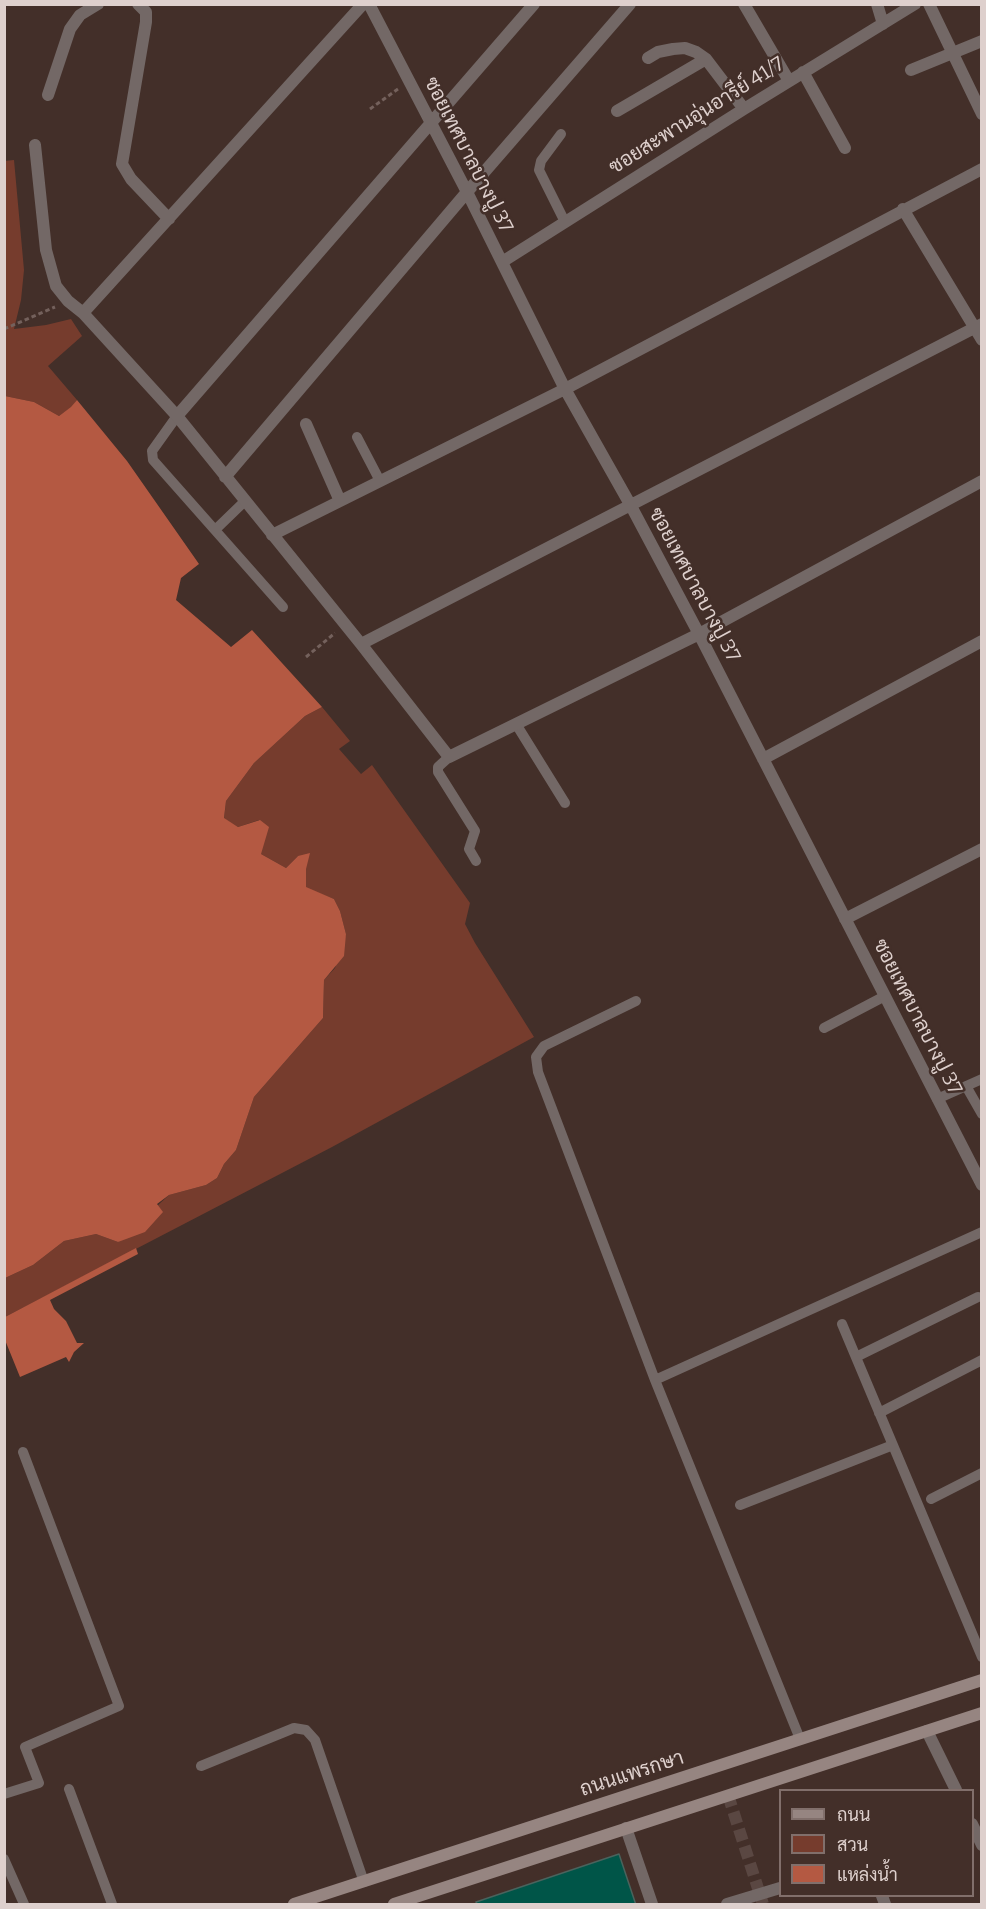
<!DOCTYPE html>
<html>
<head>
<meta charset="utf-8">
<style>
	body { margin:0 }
	#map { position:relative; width:986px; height:1909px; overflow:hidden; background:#432f29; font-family:Bitter,Sarabun,serif }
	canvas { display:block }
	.frame { position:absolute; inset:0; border:6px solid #ded0cd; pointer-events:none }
	.legend { position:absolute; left:779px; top:1789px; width:195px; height:108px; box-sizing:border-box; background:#432f29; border:2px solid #816f6b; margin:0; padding:8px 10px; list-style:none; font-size:18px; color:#ded0cd }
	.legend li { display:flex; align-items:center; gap:12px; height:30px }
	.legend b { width:30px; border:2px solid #816f6b }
</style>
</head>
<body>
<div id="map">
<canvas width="986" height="1909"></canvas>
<div class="frame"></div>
<ul class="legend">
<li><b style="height:8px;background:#968581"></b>ถนน</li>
<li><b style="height:16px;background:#763c2d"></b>สวน</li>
<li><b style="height:16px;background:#b45942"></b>แหล่งน้ำ</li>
</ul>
</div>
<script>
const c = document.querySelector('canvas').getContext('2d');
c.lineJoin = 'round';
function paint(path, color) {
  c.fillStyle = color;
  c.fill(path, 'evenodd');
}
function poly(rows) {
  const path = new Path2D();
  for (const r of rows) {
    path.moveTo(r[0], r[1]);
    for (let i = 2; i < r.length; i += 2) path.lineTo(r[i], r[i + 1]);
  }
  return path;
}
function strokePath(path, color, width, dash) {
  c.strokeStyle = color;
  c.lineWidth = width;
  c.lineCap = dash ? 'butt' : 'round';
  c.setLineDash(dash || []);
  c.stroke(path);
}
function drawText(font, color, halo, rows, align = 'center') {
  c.font = font + ' Bitter,Sarabun,serif';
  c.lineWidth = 5;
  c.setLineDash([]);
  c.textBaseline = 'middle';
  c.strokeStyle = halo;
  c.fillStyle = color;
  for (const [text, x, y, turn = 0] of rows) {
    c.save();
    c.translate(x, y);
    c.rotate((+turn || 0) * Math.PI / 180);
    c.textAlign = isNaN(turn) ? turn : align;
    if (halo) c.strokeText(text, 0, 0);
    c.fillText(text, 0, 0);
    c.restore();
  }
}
paint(poly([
	[14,160,24,270,21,300,14,329,46,325,71,319,82,336,48,366,77,400,72,407,59,416,34,402,5,396,4,161],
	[322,707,350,741,339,749,361,774,372,765,470,903,465,924,475,943,534,1037,332,1147,5,1317,5,1278,33,1265,64,1241,96,1234,118,1242,169,1195,206,1185,217,1178,224,1164,236,1150,254,1097,323,1018,324,980,335,968,346,934,340,911,334,899,306,888,306,869,298,856,286,868,261,854,259,820,238,827,224,819,226,801,254,763,305,716]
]), '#763c2d');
paint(poly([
	[5,396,34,402,59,416,71,407,77,400,127,461,199,564,181,578,176,600,231,647,252,630,322,707,305,716,254,763,226,801,224,818,238,827,260,820,269,827,261,854,286,868,298,856,310,853,306,869,306,887,334,899,340,911,346,934,344,956,324,980,323,1018,254,1097,236,1150,224,1164,217,1178,206,1185,169,1195,157,1204,163,1212,145,1232,118,1242,96,1234,64,1241,33,1265,5,1278],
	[136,1248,138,1254,50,1300,54,1309,66,1321,77,1343,84,1343,74,1352,69,1362,66,1357,20,1377,5,1340,5,1317]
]), '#b45942');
const building = poly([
	[619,1854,636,1905,477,1905,476,1902,619,1854]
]);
paint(building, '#005548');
strokePath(building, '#4a635d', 1.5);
strokePath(poly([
	[728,1795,763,1904]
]), '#5a4742', 12, [12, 6]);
strokePath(poly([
	[370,109,398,89],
	[4,329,55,307],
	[306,657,335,633]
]), '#74615c', 3, [4.5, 3]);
strokePath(poly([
	[561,134,541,161,539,170,565,222],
	[177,416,152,451,153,460,283,607],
	[357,437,380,481],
	[215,530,245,501],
	[516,724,565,803],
	[449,757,438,767,438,772,475,831,469,849,476,861],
	[636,1001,544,1046,536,1057,538,1072,655,1380,800,1739],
	[824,1028,885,996],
	[966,1086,982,1114],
	[937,1099,982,1079],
	[842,1324,982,1657],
	[856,1357,978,1297],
	[655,1380,982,1232],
	[879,1413,982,1360],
	[931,1499,982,1473],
	[740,1505,893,1445],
	[201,1766,294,1728,306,1730,315,1740,364,1882],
	[69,1789,112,1904],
	[4,1794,39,1783,25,1747,119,1706,23,1452],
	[4,1859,24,1904]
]), '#736866', 10);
strokePath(poly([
	[138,4,146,12,146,22,122,164,131,179,169,219],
	[369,4,467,192,565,389,631,506,699,634,982,1185],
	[744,4,789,81],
	[877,4,883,24],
	[929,4,982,114],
	[648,58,658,52,673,49,685,48,696,52,706,59,744,109],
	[911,70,982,41],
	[803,72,845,148],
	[48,95,70,29,80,15,98,4],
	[617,111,706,59],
	[35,145,46,250,56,286,68,301,83,313,177,416,361,644,449,757,699,634,982,481],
	[903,209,982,340],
	[502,262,744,109,915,4],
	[83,313,363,4],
	[177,416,534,4],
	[306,424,340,501],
	[225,477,467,192,630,4],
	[272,535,565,389,982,169],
	[361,644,982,324],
	[763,759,982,641],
	[845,919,982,849],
	[927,1731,956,1790],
	[972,1824,982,1845],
	[626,1828,652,1904],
	[882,1896,885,1904],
	[727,1904,780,1888]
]), '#736866', 12);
strokePath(poly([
	[294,1904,982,1680],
	[394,1904,982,1713]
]), '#968581', 12);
drawText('20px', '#ded0cd', '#432f29', [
	["ซอยสะพานอุ่นอารีย์ 41/7",697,116,-32],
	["ซอยเทศบาลบางปู 37",468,155,63],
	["ซอยเทศบาลบางปู 37",694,585,62],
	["ซอยเทศบาลบางปู 37",917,1017,63],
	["ถนนแพรกษา",632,1774,-18]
]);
</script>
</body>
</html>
